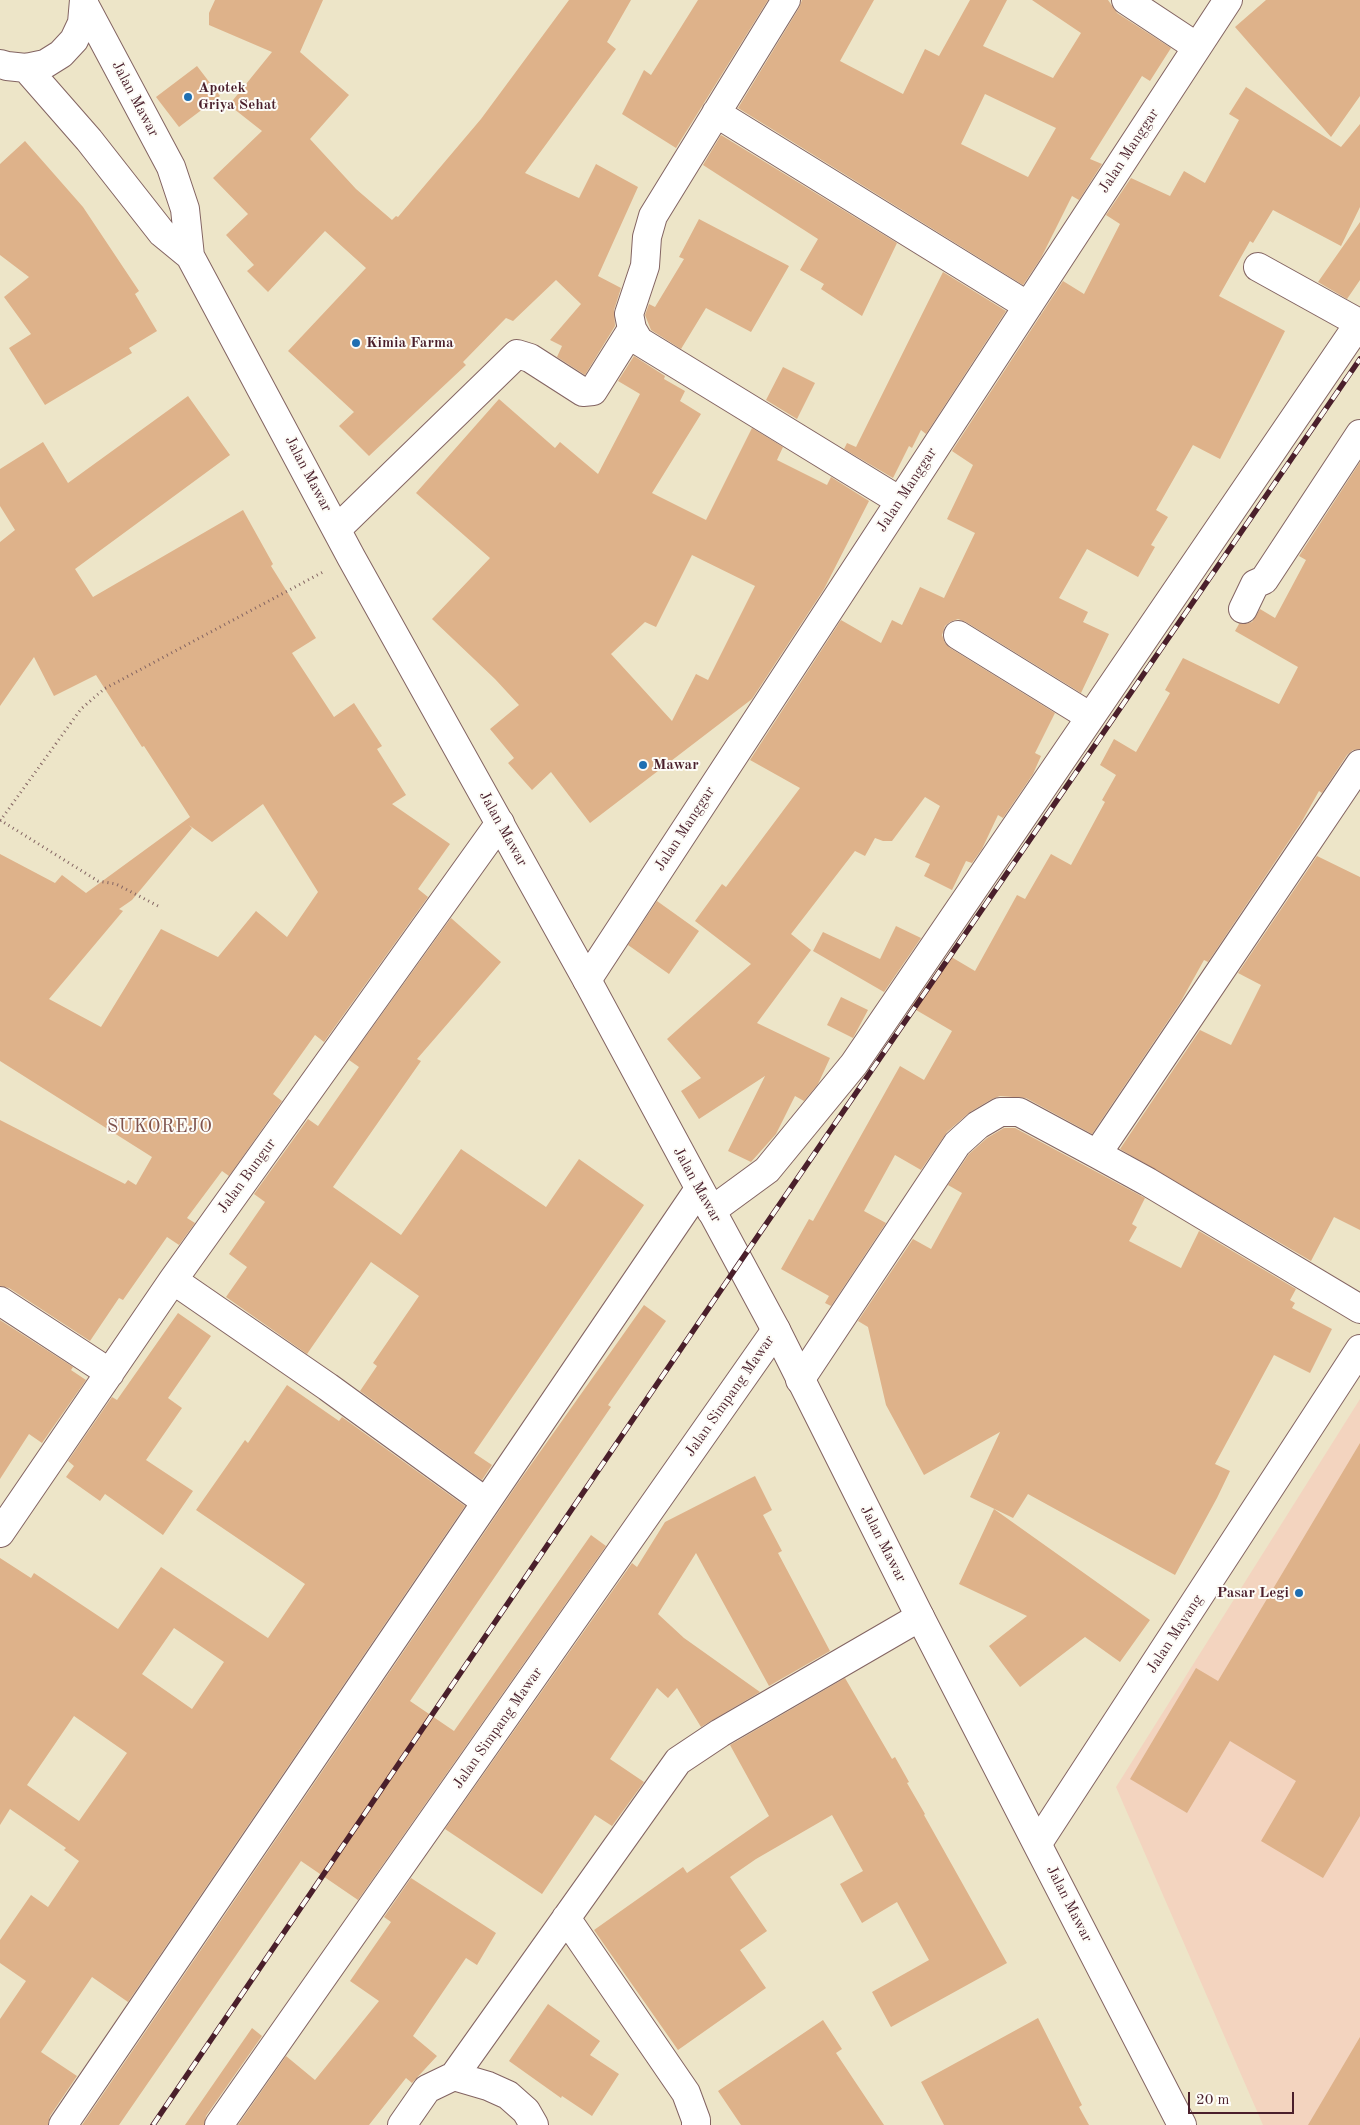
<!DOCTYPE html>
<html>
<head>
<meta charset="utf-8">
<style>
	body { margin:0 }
	#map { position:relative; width:1360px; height:2125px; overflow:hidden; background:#ede5c8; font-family:"Old Standard TT",serif }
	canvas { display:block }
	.scale { position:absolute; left:1188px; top:2092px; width:106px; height:22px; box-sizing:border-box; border:2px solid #4a1f2b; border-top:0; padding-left:6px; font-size:15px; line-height:18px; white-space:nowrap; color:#4a1f2b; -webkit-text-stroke:4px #fdfcf7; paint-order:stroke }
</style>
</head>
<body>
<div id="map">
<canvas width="1360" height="2125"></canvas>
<div class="scale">20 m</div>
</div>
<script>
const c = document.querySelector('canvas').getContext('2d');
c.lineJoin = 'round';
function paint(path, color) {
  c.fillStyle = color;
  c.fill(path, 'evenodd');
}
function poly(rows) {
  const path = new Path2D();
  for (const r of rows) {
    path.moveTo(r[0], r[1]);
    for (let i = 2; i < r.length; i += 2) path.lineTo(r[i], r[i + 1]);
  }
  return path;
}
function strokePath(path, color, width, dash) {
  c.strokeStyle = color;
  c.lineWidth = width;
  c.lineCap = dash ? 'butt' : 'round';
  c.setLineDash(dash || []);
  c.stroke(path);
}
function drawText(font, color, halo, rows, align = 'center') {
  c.font = font + ' "Old Standard TT",serif';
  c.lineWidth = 4;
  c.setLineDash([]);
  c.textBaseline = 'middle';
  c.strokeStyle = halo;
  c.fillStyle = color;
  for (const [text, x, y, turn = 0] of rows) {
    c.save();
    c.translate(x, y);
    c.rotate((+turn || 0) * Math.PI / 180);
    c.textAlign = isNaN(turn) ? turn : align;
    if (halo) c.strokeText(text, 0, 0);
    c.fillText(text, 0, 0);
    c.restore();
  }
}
paint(poly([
	[1360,1399,1360,2125,1263,2125,1116,1787]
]), '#f3d4bf');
paint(poly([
	[215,0,323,0,300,52,349,95,310,139,356,189,392,220,396,216,398,217,481,119,569,0,631,0,607,42,616,49,525,173,579,198,596,164,638,187,598,276,621,288,614,310,615,326,585,375,557,357,562,346,550,340,581,304,556,280,513,321,506,318,463,362,466,365,369,456,339,426,354,412,288,351,366,268,325,231,268,292,247,271,254,265,226,235,248,214,213,178,262,131,229,105,272,52,209,25,209,13],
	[698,0,768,0,676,148,622,114,644,70,651,75],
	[802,0,874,0,840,61,903,94,925,49,939,56,970,0,1007,0,983,46,1053,78,1081,33,1032,0,1108,0,1117,13,1171,48,1150,81,1142,76,1090,159,1102,164,1079,200,1072,196,1041,258,1023,285,738,108,799,8],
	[985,94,1056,128,1028,177,961,144],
	[1266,0,1360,0,1360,96,1331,137,1235,27],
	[197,66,220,96,179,127,156,97],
	[1246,87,1341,147,1360,124,1360,207,1341,246,1273,210,1253,243,1250,241,1219,296,1285,331,1220,459,1193,445,1156,510,1168,517,1151,545,1155,547,1138,577,1087,549,1059,598,1088,612,1083,622,1109,634,1081,693,966,622,958,619,950,622,945,626,942,635,945,643,950,648,1055,713,1035,753,1041,756,1033,774,1003,818,998,815,982,849,972,863,966,861,952,890,924,876,930,864,915,857,940,806,925,797,892,841,883,841,875,838,865,856,855,851,791,934,811,950,757,1023,830,1058,818,1084,804,1101,795,1096,776,1134,751,1162,728,1151,765,1076,699,1119,681,1091,701,1078,667,1039,751,964,695,921,722,884,726,887,800,788,750,760,841,620,881,643,892,620,902,625,920,587,944,598,975,533,947,519,973,465,952,451,1063,281,1084,294,1120,224,1106,215,1131,178,1170,196,1184,171,1205,183,1239,120,1229,114],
	[721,135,897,243,862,316,821,289,824,284,800,270,818,239,703,165],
	[25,141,83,207,139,291,135,294,157,331,129,348,132,353,45,405,9,348,31,334,4,297,29,277,0,255,0,164],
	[699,219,789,266,751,332,706,308,681,349,651,330,645,315,649,304,655,307,684,259,679,257],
	[1360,222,1360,280,1347,299,1318,282],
	[943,272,1006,311,926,434,921,430,912,448,909,446,893,478,844,449,847,443,856,447],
	[634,356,665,376,664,379,685,391,680,401,701,414,652,493,706,520,752,428,783,447,777,460,827,485,831,477,869,501,824,589,752,699,590,823,551,772,532,790,508,763,514,758,490,729,519,705,495,679,432,619,490,558,416,493,499,399,555,448,560,442,598,474,640,394,618,381],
	[692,555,755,586,708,680,696,674,672,721,611,654,645,622,656,627],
	[783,367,815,383,797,419,766,400],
	[188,396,230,455,75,569,93,597,243,510,273,564,271,566,316,638,292,653,334,717,354,703,382,746,377,749,406,795,392,804,450,844,418,889,428,897,324,1042,315,1035,273,1094,282,1101,229,1176,222,1171,187,1218,195,1223,179,1245,167,1237,123,1300,119,1298,90,1341,9,1288,0,1286,0,1120,125,1184,128,1180,136,1185,152,1157,0,1061,0,854,55,883,62,875,86,893,190,817,144,746,142,747,96,675,54,696,34,657,0,706,0,542,15,530,0,506,0,469,43,442,68,483],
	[263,804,318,892,287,937,256,911,218,957,161,929,101,1027,49,999,123,911,119,909,132,900,192,828,189,825,212,842],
	[1360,462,1360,749,1353,750,1347,755,1322,793,1319,791,1301,823,1208,962,1204,960,1180,1003,1092,1134,1026,1098,1000,1096,992,1099,970,1112,947,1132,921,1170,895,1155,864,1211,886,1223,831,1306,825,1303,829,1296,781,1269,809,1219,813,1221,900,1066,924,1080,952,1031,911,1007,948,955,975,971,1017,895,1025,899,1051,854,1071,865,1105,802,1102,800,1116,775,1100,765,1114,739,1136,752,1170,693,1165,690,1183,658,1279,704,1298,667,1235,631,1239,624,1245,624,1252,622,1260,609,1275,618,1306,560,1299,556],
	[1317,856,1360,877,1360,1230,1334,1217,1311,1261,1120,1149,1200,1030,1231,1045,1261,985,1238,973],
	[657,901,699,931,669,974,628,945],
	[451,918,501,962,417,1059,421,1061,333,1187,401,1235,461,1149,546,1207,579,1159,644,1205,474,1453,492,1465,482,1480,360,1391,377,1366,373,1363,419,1296,371,1262,307,1354,226,1297,247,1267,229,1254,265,1202,254,1194,308,1119,318,1126,359,1067,349,1060],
	[896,926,921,938,884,992,813,951,823,932,880,959],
	[841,997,868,1010,853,1038,827,1025],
	[1004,1128,1015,1128,1145,1198,1132,1224,1137,1227,1129,1241,1181,1268,1199,1231,1296,1289,1290,1300,1295,1303,1292,1308,1332,1329,1310,1373,1274,1355,1215,1464,1230,1471,1217,1498,1175,1575,1028,1494,1013,1518,970,1497,1000,1432,924,1475,886,1405,868,1327,858,1321,913,1239,931,1249,962,1193,948,1185,969,1154,987,1138],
	[644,1305,666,1321,608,1405,611,1407,410,1701,454,1731,591,1535,606,1546,358,1900,301,1861,119,2125,82,2125,518,1483],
	[178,1313,211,1336,168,1398,182,1408,146,1460,193,1491,163,1535,105,1494,100,1501,66,1477,74,1466,68,1461,112,1397,117,1400],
	[0,1320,73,1367,71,1370,86,1380,42,1443,29,1434,0,1479],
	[287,1385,339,1421,342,1417,465,1506,128,2002,92,1977,41,2052,77,2076,50,2116,48,2125,0,2125,0,2019,26,1981,0,1963,0,1940,31,1895,48,1907,79,1861,64,1850,66,1848,10,1809,0,1825,0,1558,31,1578,34,1573,118,1629,161,1567,268,1638,305,1584,196,1510,245,1440,248,1443],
	[174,1628,224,1662,192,1709,142,1674],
	[74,1716,127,1753,79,1821,27,1785],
	[1360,1443,1360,1816,1323,1878,1261,1841,1296,1781,1230,1741,1187,1813,1130,1779,1196,1668,1218,1681],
	[755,1476,772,1510,763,1515,782,1551,778,1553,830,1651,769,1686,696,1553,658,1614,684,1638,760,1692,701,1727,677,1688,668,1698,657,1688,610,1759,644,1782,612,1826,595,1815,542,1894,445,1829,632,1563,637,1567,665,1522],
	[994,1509,1150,1620,1120,1662,1085,1637,1020,1687,989,1646,1027,1616,959,1584],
	[845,1678,892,1759,895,1757,909,1782,907,1783,925,1814,924,1815,1007,1963,891,2027,872,1992,929,1960,897,1902,862,1923,840,1884,863,1871,832,1815,756,1859,730,1877,767,1931,740,1950,766,1988,678,2050,594,1930,683,1867,687,1873,769,1816,730,1745],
	[411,1878,496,1933,477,1965,466,1958,413,2036,437,2056,412,2083,406,2078,369,2125,238,2125,286,2056,315,2080,379,2001,350,1981,391,1922,384,1917],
	[548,2004,600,2041,590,2055,619,2074,592,2116,562,2096,561,2098,509,2061],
	[1038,2018,1082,2105,1079,2107,1089,2125,944,2125,921,2082],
	[823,2020,842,2049,836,2053,884,2125,741,2125,718,2091],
	[252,2028,262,2036,206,2116,204,2125,185,2125],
	[1360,2037,1360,2125,1308,2125]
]), '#deb28a');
const minor = poly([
	[786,0,653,216,647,237,645,266,629,314,632,329,639,341,900,501],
	[1126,0,1197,47],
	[716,113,1028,306],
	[1258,267,1359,323],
	[337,529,517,354,530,358,583,392,593,391,632,329],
	[1243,609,1255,584,1264,580,1360,434],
	[958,635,1089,716],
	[587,980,1228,0],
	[1097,1154,1360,764],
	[711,1211,767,1170,854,1064,1360,322],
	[173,1280,328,1387,486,1502],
	[0,1301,110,1373],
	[800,1380,957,1144,978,1125,1000,1112,1019,1112,1097,1154,1148,1182,1360,1309],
	[0,1533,173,1280,500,823],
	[1038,1843,1360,1349],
	[566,1918,686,2093,696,2120,696,2125],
	[454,2076,678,1761,720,1733,920,1617],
	[63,2125,699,1189],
	[219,2125,776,1330],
	[402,2125,427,2089,454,2076,488,2086,508,2095,526,2111,534,2125]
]);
const primary = poly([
	[84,4,171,167,185,209,190,256,351,557,587,980,776,1330,920,1617,1182,2125],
	[0,64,7,66,26,68,45,64,61,54,74,40,82,23,84,0],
	[26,68,89,140,162,233,190,256]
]);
strokePath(minor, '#836462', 30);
strokePath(primary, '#836462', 30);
strokePath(poly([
	[0,820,98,881,116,884,160,907],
	[0,821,81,709,104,689,323,572]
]), '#836462', 3, [1, 4]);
strokePath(minor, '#fff', 28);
strokePath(primary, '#fff', 28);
const rail = poly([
	[153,2125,740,1262,1360,359]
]);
strokePath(rail, '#4a1f2b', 5.5);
strokePath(rail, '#fdfcf7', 4, [11]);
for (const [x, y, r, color] of [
	[188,97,5,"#1f6fb2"],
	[356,343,5,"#1f6fb2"],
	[643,765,5,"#1f6fb2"],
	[1299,1593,5,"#1f6fb2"]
]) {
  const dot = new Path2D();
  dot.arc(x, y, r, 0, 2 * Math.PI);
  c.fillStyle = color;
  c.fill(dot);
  strokePath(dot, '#fdfcf7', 2);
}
drawText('bold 15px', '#4a1f2b', '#fdfcf7', [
	["Apotek",198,88],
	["Griya Sehat",198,105],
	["Kimia Farma",366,343],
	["Mawar",653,765],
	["Pasar Legi",1289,1593,"right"]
], 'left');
drawText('15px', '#4a1f2b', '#fdfcf7', [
	["Jalan Mawar",135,99,62],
	["Jalan Manggar",1129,151,-57],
	["Jalan Mawar",308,474,62],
	["Jalan Manggar",907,490,-57],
	["Jalan Mawar",503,829,61],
	["Jalan Manggar",685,829,-57],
	["Jalan Bungur",247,1176,-54],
	["Jalan Mawar",697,1185,61],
	["Jalan Simpang Mawar",730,1396,-55],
	["Jalan Mawar",883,1544,63],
	["Jalan Mayang",1175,1634,-57],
	["Jalan Simpang Mawar",498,1728,-55],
	["Jalan Mawar",1069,1904,63]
]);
c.letterSpacing = '1px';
drawText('18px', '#7e524c', '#fdfcf7', [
	["SUKOREJO",160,1127]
]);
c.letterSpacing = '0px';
</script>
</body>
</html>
